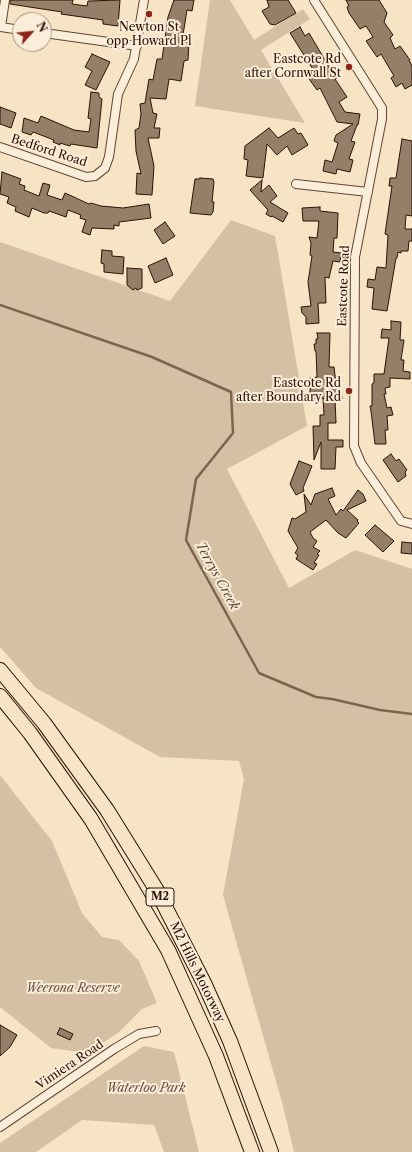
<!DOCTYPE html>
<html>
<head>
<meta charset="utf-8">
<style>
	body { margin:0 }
	#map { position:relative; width:412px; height:1152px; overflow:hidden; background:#f7e4c5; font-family:"Libre Caslon Text",serif }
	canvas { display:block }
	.north { position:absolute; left:12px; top:12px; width:40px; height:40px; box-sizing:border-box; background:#faedd9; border:1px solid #a89584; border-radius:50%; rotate:63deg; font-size:11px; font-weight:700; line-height:16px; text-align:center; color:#2d1104 }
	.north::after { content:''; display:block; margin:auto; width:14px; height:18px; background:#8f2418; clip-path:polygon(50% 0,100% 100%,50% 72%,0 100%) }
</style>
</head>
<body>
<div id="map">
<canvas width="412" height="1152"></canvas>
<div class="north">N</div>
</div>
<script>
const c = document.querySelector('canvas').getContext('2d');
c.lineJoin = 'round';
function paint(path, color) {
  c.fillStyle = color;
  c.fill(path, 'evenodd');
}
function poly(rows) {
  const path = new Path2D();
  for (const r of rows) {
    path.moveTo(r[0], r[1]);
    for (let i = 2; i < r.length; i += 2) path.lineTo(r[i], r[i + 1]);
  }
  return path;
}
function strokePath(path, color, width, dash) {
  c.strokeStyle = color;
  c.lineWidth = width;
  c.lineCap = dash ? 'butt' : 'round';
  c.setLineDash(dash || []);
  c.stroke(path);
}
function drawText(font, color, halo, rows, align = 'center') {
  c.font = font + ' "Libre Caslon Text",serif';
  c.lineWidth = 4;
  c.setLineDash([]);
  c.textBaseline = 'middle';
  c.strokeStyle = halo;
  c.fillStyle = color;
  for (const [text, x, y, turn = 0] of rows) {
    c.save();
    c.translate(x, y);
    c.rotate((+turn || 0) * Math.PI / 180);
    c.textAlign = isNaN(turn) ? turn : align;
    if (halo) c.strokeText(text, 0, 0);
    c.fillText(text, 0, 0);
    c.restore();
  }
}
paint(poly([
	[210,0,230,0,254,40,303,9,310,19,261,50,305,123,195,106],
	[231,220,275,236,307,426,227,469,289,588,355,550,412,569,412,1152,294,1152,283,1106,223,895,244,779,239,761,160,757,36,688,0,647,0,242,170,301],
	[0,775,52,841,82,913,102,937,119,940,139,961,157,1003,142,1009,118,1033,87,1053,51,1048,0,1007],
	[144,1046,174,1052,199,1152,164,1152,154,1125,82,1120,36,1152,0,1152,0,1143]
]), '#d5c0a4');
strokePath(poly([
	[0,305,152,357,231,392,233,433,196,479,186,540,259,673,316,697,332,699,380,710,412,714]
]), '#7d6450', 2.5);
const building = poly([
	[10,0,73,0,72,4,87,6,88,1,120,0,118,26,103,24,103,20,61,14,62,12,10,4,10,0],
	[174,0,194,0,192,11,187,10,182,41,189,42,188,60,184,61,181,81,169,79,166,99,150,98,153,113,157,114,154,128,160,128,159,138,148,138,154,166,152,195,136,194,137,173,141,174,136,151,135,130,139,128,141,114,140,104,145,103,149,79,153,80,157,59,162,59,168,17,174,0],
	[267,0,288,0,296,13,275,25,270,24,262,11,269,7,267,0],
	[346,0,379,0,387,13,384,22,393,35,390,38,395,49,400,46,410,60,409,60,412,66,412,85,405,89,402,83,396,87,391,78,394,76,381,54,377,57,366,41,373,37,366,26,360,29,349,13,347,7,349,6,346,0],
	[300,27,305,36,309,33,332,72,334,71,338,77,335,79,347,97,339,102,345,112,360,114,358,125,357,125,351,141,355,142,349,159,353,160,350,172,337,169,336,174,323,171,325,160,332,162,334,156,338,143,334,141,336,135,353,124,337,122,320,88,317,90,307,76,314,71,290,33,300,27],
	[92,54,110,62,96,90,85,85,92,71,85,67,92,54],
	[91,92,99,93,99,97,102,99,97,148,71,144,70,146,60,143,60,145,53,142,54,140,33,132,31,135,22,132,24,118,38,123,41,116,74,130,89,132,91,119,88,118,91,92],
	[0,107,16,113,11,128,0,124,0,107],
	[269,128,278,138,294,128,298,134,301,133,308,145,292,155,287,146,277,155,267,144,263,178,246,176,248,160,244,159,245,146,269,128],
	[402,139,412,141,412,216,406,215,405,229,412,229,412,241,409,241,408,251,401,251,401,253,398,252,397,258,396,258,387,311,372,309,374,288,367,287,368,279,375,280,377,267,386,268,388,235,385,234,392,186,389,186,390,178,396,178,402,139],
	[2,172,21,179,19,184,25,186,24,190,39,196,43,183,50,185,47,195,62,200,65,193,89,204,91,203,101,206,123,208,149,204,151,218,119,222,119,226,114,225,114,229,92,228,90,235,82,232,86,220,80,218,81,215,68,210,66,217,49,211,48,213,44,213,32,208,29,217,15,211,16,207,7,203,9,197,0,194,2,172],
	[200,178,213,179,214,182,212,202,214,202,213,212,211,215,190,213,195,179,200,179,200,178],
	[262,180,261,192,269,185,277,196,270,202,288,213,283,222,272,216,271,217,266,214,268,210,250,190,262,180],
	[320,207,320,211,338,213,337,238,334,238,333,252,341,253,340,262,333,261,329,278,325,277,326,303,318,303,319,323,306,324,306,317,302,313,301,307,311,306,308,282,312,256,310,255,311,243,309,237,317,238,319,221,303,221,302,208,320,207],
	[165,222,175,236,163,244,154,230,165,222],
	[102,250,112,251,112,256,124,257,123,274,104,272,104,264,101,263,102,250],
	[166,258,173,275,155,283,148,266,166,258],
	[127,268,142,269,142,288,137,290,136,288,133,290,127,285,127,268],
	[391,321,401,322,400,340,404,340,401,360,404,360,403,371,410,372,410,379,390,378,390,387,385,388,386,394,384,394,387,408,391,407,393,415,387,416,388,430,385,430,386,444,375,444,371,411,370,406,372,406,372,384,374,383,374,374,384,374,389,338,381,338,382,329,391,330,391,321],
	[317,333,330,333,329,367,334,367,337,391,341,391,342,399,335,399,336,423,328,423,328,440,343,440,343,447,336,447,335,469,321,469,321,442,314,460,313,426,320,426,320,415,324,415,323,398,314,399,310,394,310,378,317,377,316,351,315,351,314,344,316,344,316,339,318,339,317,333],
	[391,454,396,461,399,459,407,470,405,472,406,476,398,482,383,460,391,454],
	[299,461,312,466,303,488,304,491,296,495,290,484,299,461],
	[332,488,335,496,328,499,336,515,341,509,343,511,358,490,363,494,366,501,347,510,358,520,357,521,359,523,346,538,338,533,326,520,310,532,313,538,317,541,313,547,320,551,317,554,319,555,314,563,317,564,313,570,296,559,298,555,295,553,298,548,288,531,292,518,295,519,306,512,304,494,311,505,315,494,332,488],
	[375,525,394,541,383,552,365,535,375,525],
	[402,542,412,543,412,554,401,553,402,542],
	[0,1025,17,1035,10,1047,0,1056,0,1025],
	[60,1028,73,1034,70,1040,57,1034,60,1028]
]);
paint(building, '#967f68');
strokePath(building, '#2d1104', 1);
const street = poly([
	[5,0,1,27,20,30],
	[314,0,382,108,382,119,355,257,354,446,361,463,401,521,412,524],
	[44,33,137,46],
	[0,147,86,177,95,176,105,168,109,157,118,94,134,59,144,0],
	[296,184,368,192],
	[0,1127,114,1049,139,1034,156,1031]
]);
const highway = poly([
	[0,670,44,723,107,810,156,889,205,985,230,1041,271,1152],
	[0,696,30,733,91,819,168,950,216,1056,252,1152]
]);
strokePath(street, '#604634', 10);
strokePath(highway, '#2d1104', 16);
strokePath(street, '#faedd9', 8);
strokePath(highway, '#f7e4c5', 14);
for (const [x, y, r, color] of [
	[149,14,4,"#8f2418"],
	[349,67,4,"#8f2418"],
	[349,391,4,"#8f2418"]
]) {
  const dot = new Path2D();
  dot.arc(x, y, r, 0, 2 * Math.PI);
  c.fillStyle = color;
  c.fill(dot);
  strokePath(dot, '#faedd9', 1.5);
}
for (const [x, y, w] of [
	[160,897,28]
]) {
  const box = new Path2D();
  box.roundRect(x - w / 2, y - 9, w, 18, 3);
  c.fillStyle = '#faedd9';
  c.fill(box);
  strokePath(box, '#2d1104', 1);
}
drawText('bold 11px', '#2d1104', null, [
	["M2",160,897]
]);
drawText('12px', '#2d1104', '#faedd9', [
	["Newton St",149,28,"center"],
	["opp Howard Pl",149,42,"center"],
	["Eastcote Rd",341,60],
	["after Cornwall St",341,74],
	["Eastcote Rd",341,384],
	["after Boundary Rd",341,398]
], 'right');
drawText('12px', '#2d1104', '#faedd9', [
	["Bedford Road",49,151,18],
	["Eastcote Road",344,286,-88],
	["M2 Hills Motorway",197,972,64],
	["Vimiera Road",70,1065,-34]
]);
drawText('italic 12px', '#684e3c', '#faedd9', [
	["Weerona Reserve",73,989],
	["Waterloo Park",146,1089]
]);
drawText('italic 13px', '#624937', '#faedd9', [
	["Terrys Creek",217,576,61]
]);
</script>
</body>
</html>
